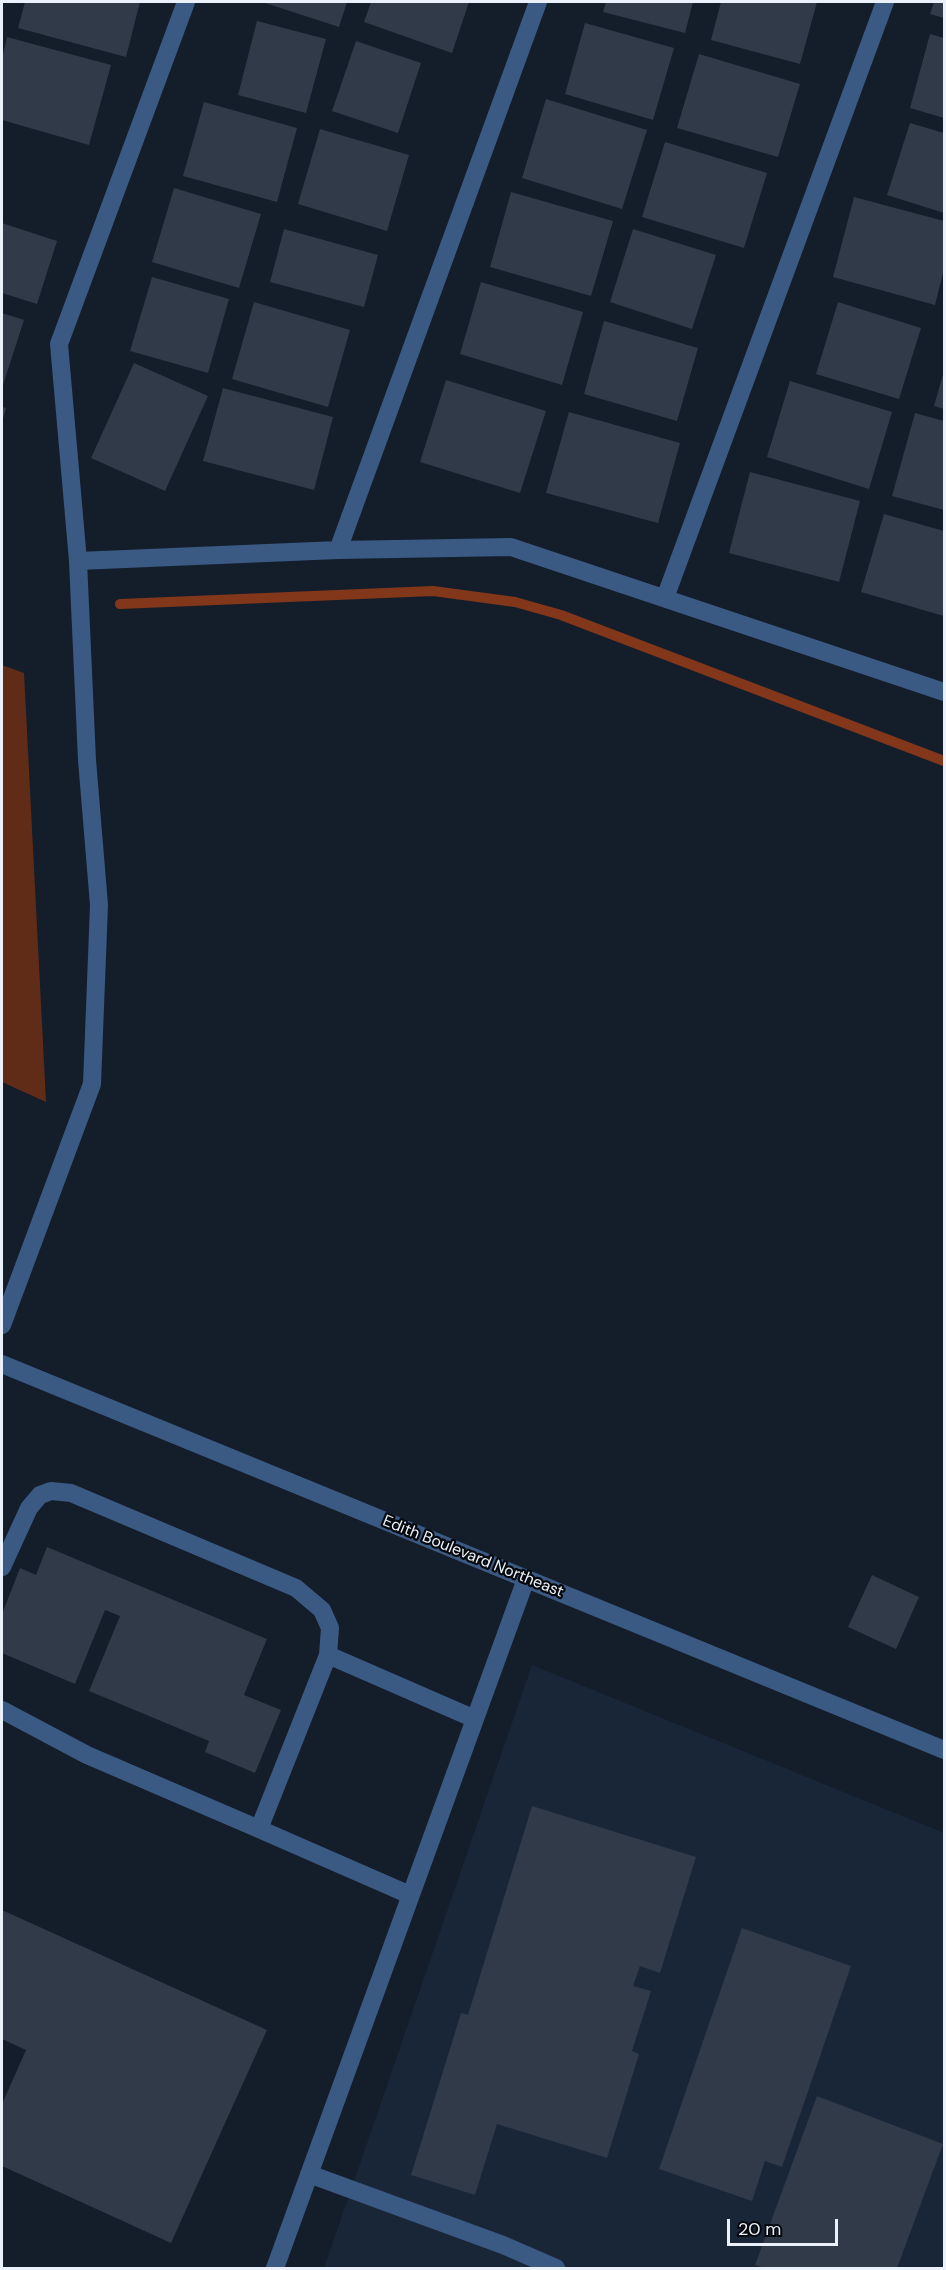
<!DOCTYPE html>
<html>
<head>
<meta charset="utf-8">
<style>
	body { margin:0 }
	#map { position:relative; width:946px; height:2270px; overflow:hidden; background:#141d2a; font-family:"DM Sans",sans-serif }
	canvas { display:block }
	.frame { position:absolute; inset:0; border:3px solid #ebf1fa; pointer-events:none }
	.scale { position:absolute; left:727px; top:2219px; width:111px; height:27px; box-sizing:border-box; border:3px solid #ebf1fa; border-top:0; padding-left:8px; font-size:18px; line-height:21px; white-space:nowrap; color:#ebf1fa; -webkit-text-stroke:4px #04070c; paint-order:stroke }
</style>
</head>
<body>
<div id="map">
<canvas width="946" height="2270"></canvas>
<div class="frame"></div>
<div class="scale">20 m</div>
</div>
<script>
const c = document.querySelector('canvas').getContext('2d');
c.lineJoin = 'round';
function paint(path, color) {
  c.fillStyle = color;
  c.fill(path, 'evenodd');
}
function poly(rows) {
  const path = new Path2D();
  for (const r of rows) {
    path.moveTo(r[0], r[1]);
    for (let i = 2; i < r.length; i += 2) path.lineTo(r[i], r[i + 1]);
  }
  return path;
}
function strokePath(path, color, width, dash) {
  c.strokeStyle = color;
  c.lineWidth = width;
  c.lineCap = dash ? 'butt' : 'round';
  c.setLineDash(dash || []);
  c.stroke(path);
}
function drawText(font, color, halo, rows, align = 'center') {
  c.font = font + ' "DM Sans",sans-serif';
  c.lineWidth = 4.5;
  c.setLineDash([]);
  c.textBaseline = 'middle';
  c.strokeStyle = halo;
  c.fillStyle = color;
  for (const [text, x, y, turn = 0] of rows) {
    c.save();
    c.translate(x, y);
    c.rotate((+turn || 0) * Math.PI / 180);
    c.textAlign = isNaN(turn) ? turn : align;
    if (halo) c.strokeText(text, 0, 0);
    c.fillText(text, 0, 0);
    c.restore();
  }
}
paint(poly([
	[532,1665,944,1833,944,2268,324,2268]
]), '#192638');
paint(poly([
	[2,665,24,673,46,1102,2,1082]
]), '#602c18');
strokePath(poly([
	[120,604,433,591,515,602,561,615,944,761]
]), '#82371a', 10);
paint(poly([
	[25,2,140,2,126,57,18,28],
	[262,2,347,2,339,27],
	[371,2,469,2,452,53,364,22],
	[606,2,693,2,685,33,603,12],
	[721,2,817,2,800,64,711,40],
	[934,2,944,2,944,18,930,14],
	[257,21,326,39,306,113,238,95],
	[585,23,674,48,653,120,565,94],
	[930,34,944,38,944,118,910,108],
	[7,37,111,65,89,145,2,120,2,59],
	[356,41,421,63,398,133,332,111],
	[699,54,800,84,778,157,677,128],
	[546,99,647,130,622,209,522,178],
	[204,102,297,128,277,202,183,176],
	[910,123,944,133,944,213,887,195],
	[320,129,409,155,387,231,298,204],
	[665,142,767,173,744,248,642,217],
	[174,188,261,214,239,288,152,262],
	[511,192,613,221,591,296,490,267],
	[854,197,944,221,944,269,935,305,833,277],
	[2,223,57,241,37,304,2,293],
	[284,229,378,255,364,307,270,282],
	[633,229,716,255,692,329,610,302],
	[152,277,229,299,208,373,130,351],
	[481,282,583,312,562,385,460,354],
	[254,302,350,330,328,407,232,379],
	[838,302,921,328,899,399,816,374],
	[2,313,24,320,2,388],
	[604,321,698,348,677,421,584,394],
	[134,363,208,396,165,491,91,458],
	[944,371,944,409,934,406],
	[446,380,546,411,520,493,420,462],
	[790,381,892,412,869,489,767,457],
	[223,388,333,417,314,490,203,461],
	[2,407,6,408,2,422],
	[569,412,680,443,658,523,546,493],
	[915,413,944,421,944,510,892,496],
	[750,472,860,501,839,582,729,553],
	[884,514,944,531,944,616,861,592],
	[47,1547,267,1639,244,1695,281,1710,255,1773,205,1752,209,1741,89,1691,120,1616,105,1610,75,1684,2,1653,2,1614,20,1568,36,1575],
	[872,1575,919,1597,896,1649,848,1627],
	[532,1806,696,1857,660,1973,640,1966,633,1986,651,1991,632,2051,639,2054,607,2158,497,2124,475,2195,411,2175,461,2013,468,2015],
	[2,1910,267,2030,171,2243,2,2166,2,2104,26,2050,2,2039],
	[742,1928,851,1966,782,2167,765,2161,752,2201,659,2169],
	[817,2096,943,2144,897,2268,765,2268,755,2265]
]), '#303a48');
strokePath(poly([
	[338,550,511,547,944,692],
	[78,561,338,550,538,2],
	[665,598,885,2],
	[2,1325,92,1084,99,905,87,760,78,561,59,344,186,2],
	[2,1364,944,1750],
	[2,1567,29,1508,40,1495,51,1491,71,1493,296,1588,322,1610,330,1628,328,1655],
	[2,1710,87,1755,259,1829],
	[410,1895,259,1829,328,1655,475,1719],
	[309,2174,503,2245,556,2268],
	[275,2268,526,1579]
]), '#3a5983', 18);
drawText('16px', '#ebf1fa', '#04070c', [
	["Edith Boulevard Northeast",473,1557,22]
]);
</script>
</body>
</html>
